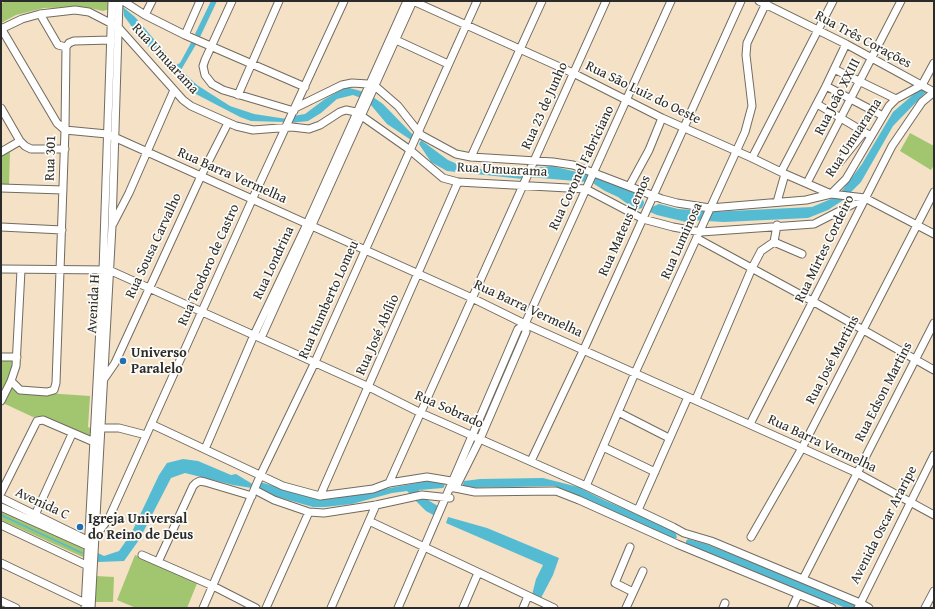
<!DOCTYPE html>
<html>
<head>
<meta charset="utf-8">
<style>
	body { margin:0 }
	#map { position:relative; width:935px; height:609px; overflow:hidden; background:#f4e1c6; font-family:"Gentium Book Plus",serif }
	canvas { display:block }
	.frame { position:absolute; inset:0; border:2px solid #2b2b2b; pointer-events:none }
</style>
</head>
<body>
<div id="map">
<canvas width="935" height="609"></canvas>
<div class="frame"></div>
</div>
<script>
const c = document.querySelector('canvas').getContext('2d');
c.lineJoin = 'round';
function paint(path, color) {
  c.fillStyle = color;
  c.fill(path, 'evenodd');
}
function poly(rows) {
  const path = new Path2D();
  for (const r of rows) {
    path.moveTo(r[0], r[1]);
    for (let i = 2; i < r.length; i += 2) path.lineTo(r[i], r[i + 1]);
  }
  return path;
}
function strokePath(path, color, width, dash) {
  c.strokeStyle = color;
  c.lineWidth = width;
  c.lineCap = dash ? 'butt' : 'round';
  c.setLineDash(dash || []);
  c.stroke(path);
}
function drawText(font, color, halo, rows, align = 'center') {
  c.font = font + ' "Gentium Book Plus",serif';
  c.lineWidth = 3.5;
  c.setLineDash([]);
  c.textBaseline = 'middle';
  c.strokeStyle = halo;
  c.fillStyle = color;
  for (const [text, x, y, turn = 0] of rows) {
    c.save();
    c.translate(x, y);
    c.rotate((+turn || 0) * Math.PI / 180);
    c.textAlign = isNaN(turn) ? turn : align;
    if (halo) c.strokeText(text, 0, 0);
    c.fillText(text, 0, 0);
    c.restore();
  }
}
paint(poly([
	[5,1,110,1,110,9,103,11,85,7,44,8,16,15,1,23,1,4],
	[910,133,934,146,934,165,931,170,900,151],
	[10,151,9,185,1,185,1,156],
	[1,357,14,358,14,362,10,377,1,392],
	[12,385,16,391,90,396,88,427,92,429,92,435,89,437,43,416,33,417,3,403],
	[1,508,86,548,85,558,1,520],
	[135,555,198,581,187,608,136,608,117,600],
	[96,576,114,577,113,602,94,602]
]), '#a2c670');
paint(poly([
	[211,1,217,1,200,37,195,34],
	[123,7,135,17,176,65,180,63,193,39,198,41,181,70,197,85,230,106,254,114,287,119,285,122,251,121,240,117,192,92,168,69,135,31,124,16],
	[346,87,364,92,361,98,353,95,337,99,321,113,308,121,290,123,293,116,305,114,325,99],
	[922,87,928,90,893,126,861,182,851,192,841,192,862,164,893,112],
	[373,97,383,104,413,135,411,140,387,124,370,104],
	[421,140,448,160,464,167,496,171,527,171,523,179,447,171,431,162,419,144],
	[552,166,589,175,587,182,529,177,533,168],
	[593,176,642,196,644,203,642,208,636,210,618,197,605,191,591,182],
	[838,196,848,197,828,210,808,218,724,222,707,221,710,212,812,207],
	[659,204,678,209,706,211,702,220,686,222,657,215,650,212,652,207],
	[183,459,198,461,231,475,236,474,254,485,252,488,233,485,185,473,171,478,139,540,124,561,98,562,98,553,104,556,119,551,131,534,159,475,167,463],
	[543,478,578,487,604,500,671,529,676,534,677,538,668,539,602,506,554,486,462,488,464,481,480,479],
	[428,481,442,481,445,483,444,487,443,488,419,490,418,493,411,495,407,491,392,493,352,504,325,507,313,507,274,496,257,489,260,482,318,499,330,499],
	[423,497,441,508,437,517,426,511,414,499],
	[448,517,487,528,559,558,553,575,541,598,532,595,536,579,543,565,446,523],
	[688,539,706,544,856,604,854,608,846,608,831,602,811,598,686,545,686,541]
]), '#54bbd2');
strokePath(poly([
	[1,515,82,553]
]), '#54bbd2', 1.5);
const minor = poly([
	[123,1,145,15,185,35,305,87],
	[232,1,205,60,203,66,205,75,212,84,223,90,294,111],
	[413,1,573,73,662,118,752,158,785,174,831,194,865,198,934,234],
	[759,1,846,44,934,92],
	[40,14,58,45,66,47,69,43,74,41,111,40],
	[145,15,152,1],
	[1,28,57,123,65,130,107,134,114,137,472,298,525,324,802,448,857,473,934,515],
	[1,29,22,19,40,14,75,10,89,12,118,27,183,100,191,106,236,126,253,130,292,127,309,129,320,125,340,112,346,110,356,112,410,150,443,178,458,182,586,189,643,219,673,227,701,232,814,224,865,198],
	[185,35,200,1],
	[396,40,448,64],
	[834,69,896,99],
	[826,86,883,116],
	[238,95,279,1],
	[817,104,871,136],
	[1,108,20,141,25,146,31,149,65,149],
	[295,108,342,85,352,83,368,84,375,86,398,106,421,135,456,154,471,157,553,162,573,165,662,199,677,203,710,208,806,200,831,194,846,179,889,106,896,99,922,85,934,63],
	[1,152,20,141],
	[471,157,542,1],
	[752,158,833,1],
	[839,163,864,132],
	[781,172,826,86,846,44],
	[807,183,901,1],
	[630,185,649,150,662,118],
	[1,188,63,190],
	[777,202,785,174],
	[113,224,129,193,174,90],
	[1,227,62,230],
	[698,239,814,302,934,370],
	[774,242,802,254],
	[1,269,109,270,369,387,421,413,586,486,673,527,684,533,711,541,860,603,869,608],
	[261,338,413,1],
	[1,357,17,357],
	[104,379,115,363,201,176,228,123],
	[11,381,20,390,47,392,54,390,56,383,65,130,66,47],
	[696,399,752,268,761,251,774,242,777,225],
	[1,401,11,381,16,366,21,270],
	[618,412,669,438],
	[151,424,283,486,320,496,373,489,389,483,427,477,457,482],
	[750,424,892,146,922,102,934,92],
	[97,428,119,428,146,435],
	[603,447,655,472],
	[205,449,254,335,307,224,407,1],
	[531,461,584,349,741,1],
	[389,483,606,1],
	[586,486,635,373,745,132,752,106,746,55,747,43,767,1],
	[450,487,475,492,556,491,579,500,677,544,832,608],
	[456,487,480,439,526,332,525,324],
	[255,490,274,500,309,512,324,513,376,505,422,495,450,498],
	[1,493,37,421,43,420,94,442],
	[320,496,458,182],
	[1,498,87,540,92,540],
	[1,507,90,547],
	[638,510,688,397],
	[35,515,72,434],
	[369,521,554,608],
	[1,525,86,565],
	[95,537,109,518,252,200,344,1],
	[751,537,802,448,934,192],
	[630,547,615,583,633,592],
	[142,555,213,586,256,608],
	[158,562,193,486,196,483,200,481,205,482,252,496],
	[1,563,85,603],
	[803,579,934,323],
	[1,601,16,608],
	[85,608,103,271,112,1],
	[91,608,112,226,119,1],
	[203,608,261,474,315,362,477,1],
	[266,608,309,512],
	[331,608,376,505],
	[398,608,518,329,525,324,671,1],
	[463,608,478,573],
	[523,608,528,596],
	[626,608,643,571],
	[723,608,725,603],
	[792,608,798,595],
	[858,608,934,455],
	[925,608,934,591]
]);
strokePath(minor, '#716b61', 9);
strokePath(minor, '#fff', 7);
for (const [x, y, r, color] of [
	[123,361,4,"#1f6fb2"],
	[80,527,4,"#1f6fb2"]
]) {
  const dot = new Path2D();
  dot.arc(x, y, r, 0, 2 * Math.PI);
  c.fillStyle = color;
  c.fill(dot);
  strokePath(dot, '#fdfcf7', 1.5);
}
drawText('14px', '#2b2b2b', '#fdfcf7', [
	["Rua Três Corações",863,40,28],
	["Rua Umuarama",165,59,47],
	["Rua São Luiz do Oeste",643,93,26],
	["Rua João XXIII",838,97,-63],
	["Rua 23 de Junho",545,106,-66],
	["Rua Umuarama",854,138,-57],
	["Rua 301",51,158,-88],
	["Rua Coronel Fabriciano",582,168,-65],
	["Rua Umuarama",502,170,3],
	["Rua Barra Vermelha",232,176,24],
	["Rua Mateus Lemos",625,226,-66],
	["Rua Luminosa",682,241,-66],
	["Rua Sousa Carvalho",154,246,-65],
	["Rua Mirtes Cordeiro",825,249,-64],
	["Rua Londrina",274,263,-65],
	["Rua Teodoro de Castro",209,265,-66],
	["Rua Humberto Lomeu",329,300,-66],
	["Avenida H",94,304,-87],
	["Rua Barra Vermelha",528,309,25],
	["Rua José Abílio",378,335,-66],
	["Rua José Martins",833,360,-62],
	["Rua Edson Martins",884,392,-63],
	["Rua Sobrado",449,410,24],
	["Rua Barra Vermelha",822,444,25],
	["Avenida C",42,504,25],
	["Avenida Oscar Araripe",884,525,-63]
]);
drawText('bold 14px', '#2b2b2b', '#fdfcf7', [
	["Universo",131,353],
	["Paralelo",131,369],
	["Igreja Universal",88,519],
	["do Reino de Deus",88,535]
], 'left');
</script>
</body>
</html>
